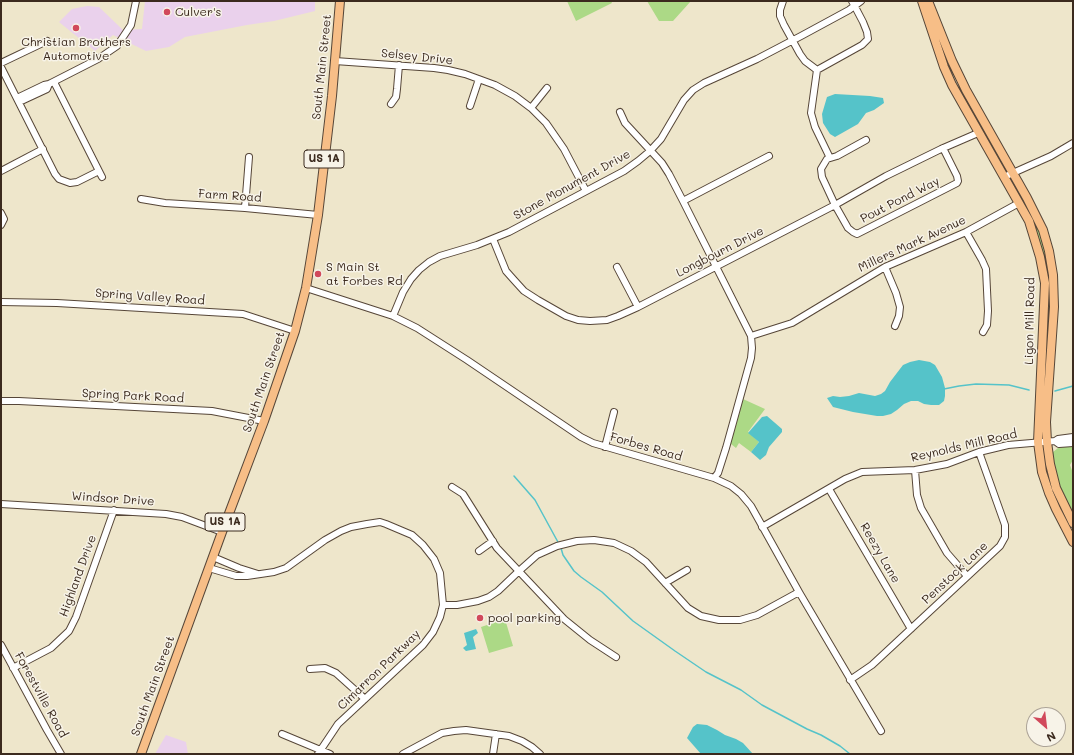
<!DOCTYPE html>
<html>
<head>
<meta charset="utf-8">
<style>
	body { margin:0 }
	#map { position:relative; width:1074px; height:755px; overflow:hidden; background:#eee6cb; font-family:Mali,sans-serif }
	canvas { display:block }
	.frame { position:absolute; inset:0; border:2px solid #3b2a1e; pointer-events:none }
	.north { position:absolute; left:1026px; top:707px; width:40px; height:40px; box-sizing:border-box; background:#f7f3e8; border:1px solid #aca397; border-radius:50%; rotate:152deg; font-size:11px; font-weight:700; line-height:16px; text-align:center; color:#3b2a1e }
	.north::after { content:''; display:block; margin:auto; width:14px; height:18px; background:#d1495b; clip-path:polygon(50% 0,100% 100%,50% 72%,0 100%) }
</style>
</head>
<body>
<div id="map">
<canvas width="1074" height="755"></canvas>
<div class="frame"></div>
<div class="north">N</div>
</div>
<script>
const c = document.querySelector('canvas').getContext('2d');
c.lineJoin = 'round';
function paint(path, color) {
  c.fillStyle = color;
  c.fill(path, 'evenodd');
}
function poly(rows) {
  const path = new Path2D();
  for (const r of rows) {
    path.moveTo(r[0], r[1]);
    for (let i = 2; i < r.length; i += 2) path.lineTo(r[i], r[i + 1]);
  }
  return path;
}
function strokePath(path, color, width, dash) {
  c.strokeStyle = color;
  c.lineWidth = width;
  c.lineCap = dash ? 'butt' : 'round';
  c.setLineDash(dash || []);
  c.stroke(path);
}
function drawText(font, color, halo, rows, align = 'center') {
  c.font = font + ' Mali,sans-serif';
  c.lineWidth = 3;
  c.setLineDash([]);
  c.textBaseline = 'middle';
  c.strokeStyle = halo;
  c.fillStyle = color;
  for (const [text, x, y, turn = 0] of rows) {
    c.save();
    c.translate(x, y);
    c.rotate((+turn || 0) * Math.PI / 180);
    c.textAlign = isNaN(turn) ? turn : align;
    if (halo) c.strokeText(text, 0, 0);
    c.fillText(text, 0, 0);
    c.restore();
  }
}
paint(poly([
	[145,1,315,1,315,11,274,21,247,25,185,37,169,47,146,51,113,35,95,51,59,22,72,9,87,6,99,7,123,30,142,29],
	[166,735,186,742,188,754,155,754]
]), '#ead1ec');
paint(poly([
	[567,1,611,1,612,3,576,21],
	[647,1,691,1,673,21,659,21],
	[1013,183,1015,183,1039,228,1046,252,1051,290,1047,374,1045,374,1044,356,1048,290,1013,184],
	[743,399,765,409,748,432,759,442,751,452,739,443,736,448,731,444,731,440,735,429],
	[1073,445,1073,460,1070,465,1073,473,1073,517,1059,487,1052,456,1053,452,1058,448],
	[505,619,513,646,489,653,481,627]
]), '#acd986');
paint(poly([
	[835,94,870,96,883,98,884,103,874,110,866,113,858,124,835,137,830,134,823,123,822,114,827,97],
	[919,360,930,362,935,365,942,377,945,388,945,396,944,401,939,405,931,405,924,404,918,401,911,401,904,404,897,410,891,414,883,416,877,416,853,412,833,407,827,398,833,396,840,397,849,396,859,393,875,396,881,394,885,391,890,382,903,365,910,362],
	[767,416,782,429,782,432,769,447,766,455,760,460,751,452,759,442,748,433,762,417],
	[476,629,478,633,473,637,476,649,466,651,463,648,467,645,464,633],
	[697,724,707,725,717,730,725,735,736,739,743,743,753,754,701,754,687,738,693,727]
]), '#55c3c9');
strokePath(poly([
	[944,389,959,386,976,384,1009,385,1029,390],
	[1055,391,1073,386],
	[514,476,535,500,559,544],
	[561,548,563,555,574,571,581,577,602,592,633,621,675,651,706,672,741,690,762,705,807,729,821,735,840,746,850,754]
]), '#55c3c9', 1.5);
const minor = poly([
	[783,1,780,10,780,16,784,25,800,54,805,61,817,70],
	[335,61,434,68,448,70,465,74,495,85,515,96,531,108,546,123,564,149,586,191],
	[1,63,47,41],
	[1,67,55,174,59,179,70,183,77,182,99,171],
	[817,70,862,45,868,39,867,32,863,22,852,1],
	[817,70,811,113,815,127,830,158],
	[54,82,102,177],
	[17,98,44,85,49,84,98,59,117,46,131,25,136,1],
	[19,102,47,89,49,84],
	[391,104,396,97,397,89,399,65],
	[470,106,479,79],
	[531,108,547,88],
	[620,112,625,123,662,163,669,174,683,201,751,336,752,348,751,358,726,448,718,473,714,478],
	[866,140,837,156,827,159,821,169,822,177,835,205,848,228,853,232,857,234,957,183,958,181,957,176,943,148],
	[1,171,43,149],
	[1004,177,1051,156,1073,143],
	[141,199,165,203,245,208,318,215],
	[683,201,769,156],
	[245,208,249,157],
	[1,213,4,219,1,225],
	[966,232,982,260,986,269,988,311,987,325,983,332],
	[493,239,506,271,514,280,524,291,538,300,566,316,578,320,590,321,607,320,618,316,638,307,835,205,886,176,941,149,978,133],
	[617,267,638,307],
	[885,267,896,293,900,307,899,316,895,326],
	[306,288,393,316,417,328,467,360,581,437,593,443,714,478,731,486,741,494,751,506,799,592,881,731],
	[1,302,57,303,243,314,295,331],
	[393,316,403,292,411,279,419,270,429,262,440,256,477,245,509,232,624,171,638,161,650,151,661,139,684,100,693,90,704,83,757,59,801,36,849,10,861,1],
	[751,336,792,323,885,267,966,232,1019,203],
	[1,401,19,401,212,411,264,421],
	[1055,441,1059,444,1073,443],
	[605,447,614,412],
	[915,470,917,495,921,508,947,553,967,576],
	[452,487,463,494,497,548,564,619,590,640,616,657],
	[829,489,911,629],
	[1,504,166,514,182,517,222,532],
	[762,527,845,479,862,472,915,470,947,464,979,452,1008,445,1055,441,1058,439,1073,437],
	[479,551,493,541],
	[213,557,239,568,258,574],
	[209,568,236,576,247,576,274,572,286,568,325,540,341,531,351,527,367,524,380,522,386,524,412,535,423,545,434,559,440,573,443,605,440,617,433,632,423,645,338,724,318,754],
	[665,583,687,570],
	[443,605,457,605,478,601,489,597,498,591,519,571,537,555,557,546,577,541,594,540,614,543,631,551,646,562,688,608,701,616,719,620,740,620,757,615,799,592],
	[1,645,47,730,61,754],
	[13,668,51,648,69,631,76,617,114,510],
	[310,669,325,668,336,673,365,699],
	[850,680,872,665,1000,546,1005,537,1005,525,979,452],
	[282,734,330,754],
	[403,754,442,733,454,731,466,730,509,736,522,741,532,747,540,754],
	[493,754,496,734]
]);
const major = poly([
	[922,1,944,67,952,85,1029,221,1040,257,1045,283,1038,442,1042,472,1049,493,1056,509,1073,542],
	[928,1,952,61,966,90,1027,198,1043,230,1049,251,1053,275,1054,307,1046,422,1047,442,1050,464,1056,488,1073,523],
	[141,754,222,532,264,421,295,331,306,288,318,215,332,96,340,1]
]);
strokePath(minor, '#564638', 8);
strokePath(major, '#564638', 10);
strokePath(minor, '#fff', 6);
strokePath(major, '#f7be87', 8);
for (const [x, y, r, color] of [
	[167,12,4,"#d1495b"],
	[76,28,4,"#d1495b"],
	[318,274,4,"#d1495b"],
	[480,618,4,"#d1495b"]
]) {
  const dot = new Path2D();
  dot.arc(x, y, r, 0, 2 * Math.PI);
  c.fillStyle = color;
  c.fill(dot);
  strokePath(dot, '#f7f3e8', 1.5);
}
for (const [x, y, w] of [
	[324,159,40],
	[225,522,40]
]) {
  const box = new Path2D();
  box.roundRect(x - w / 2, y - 9, w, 18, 3);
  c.fillStyle = '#f7f3e8';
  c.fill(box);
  strokePath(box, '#3b2a1e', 1);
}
drawText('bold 11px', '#3b2a1e', null, [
	["US 1A",324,159],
	["US 1A",225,522]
]);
drawText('12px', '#3b2a1e', '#f7f3e8', [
	["Culver's",175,12],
	["Christian Brothers",76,42,"center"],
	["Automotive",76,56,"center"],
	["S Main St",326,267],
	["at Forbes Rd",326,281],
	["pool parking",488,618]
], 'left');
drawText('12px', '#3b2a1e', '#f7f3e8', [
	["Selsey Drive",417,57,6],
	["South Main Street",322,67,-84],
	["Stone Monument Drive",572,185,-29],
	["Farm Road",230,196,4],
	["Pout Pond Way",900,200,-27],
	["Millers Mark Avenue",912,244,-25],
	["Longbourn Drive",720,252,-27],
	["Spring Valley Road",150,297,4],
	["Ligon Mill Road",1030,321,-89],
	["South Main Street",264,382,-71],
	["Spring Park Road",133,396,3],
	["Reynolds Mill Road",964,446,-13],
	["Forbes Road",646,447,16],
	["Windsor Drive",113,499,4],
	["Reezy Lane",880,553,60],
	["Penstock Lane",955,573,-43],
	["Highland Drive",78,576,-70],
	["Cimarron Parkway",379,670,-44],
	["South Main Street",153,686,-70],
	["Forestville Road",41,695,61]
]);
</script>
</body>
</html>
